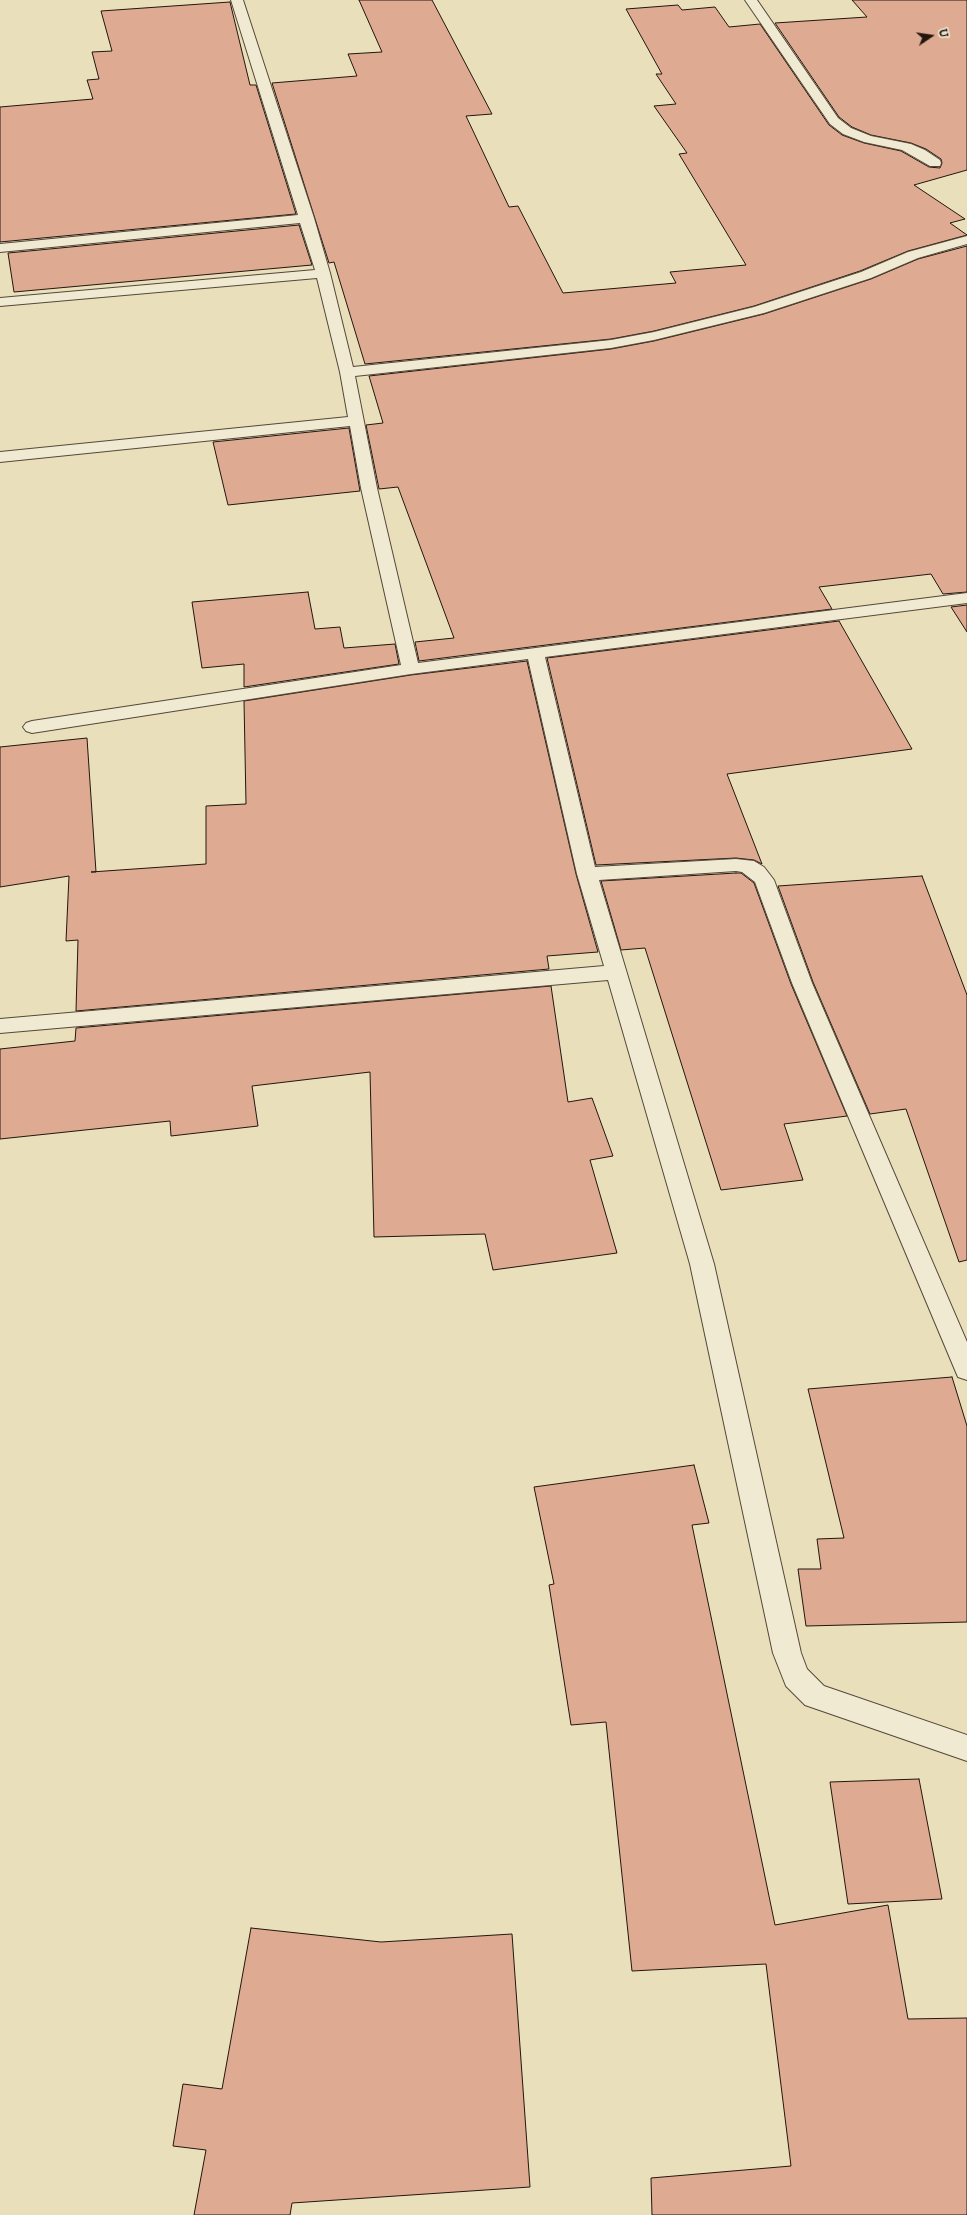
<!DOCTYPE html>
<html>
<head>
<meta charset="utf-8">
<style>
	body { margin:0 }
	#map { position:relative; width:967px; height:2215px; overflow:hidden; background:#e9dfbb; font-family:"IM FELL DW Pica",serif }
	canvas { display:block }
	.north { position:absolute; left:911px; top:16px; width:40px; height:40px; -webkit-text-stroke:3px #f1ead3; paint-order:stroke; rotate:77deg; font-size:11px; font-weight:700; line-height:16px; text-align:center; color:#22160e }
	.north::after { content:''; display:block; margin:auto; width:14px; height:18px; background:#22160e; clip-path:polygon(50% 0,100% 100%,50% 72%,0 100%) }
</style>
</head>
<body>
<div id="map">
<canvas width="967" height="2215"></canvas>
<div class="north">U</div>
</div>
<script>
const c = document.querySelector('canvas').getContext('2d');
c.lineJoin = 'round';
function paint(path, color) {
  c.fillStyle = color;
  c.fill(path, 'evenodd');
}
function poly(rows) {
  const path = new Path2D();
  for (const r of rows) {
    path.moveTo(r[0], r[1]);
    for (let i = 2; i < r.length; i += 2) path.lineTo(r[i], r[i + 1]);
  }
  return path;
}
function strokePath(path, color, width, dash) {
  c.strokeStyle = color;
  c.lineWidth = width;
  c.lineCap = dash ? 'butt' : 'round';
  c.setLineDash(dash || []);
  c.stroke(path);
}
const building = poly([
	[359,0,432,0,492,114,466,116,509,207,518,206,563,293,676,283,670,272,746,265,679,154,687,153,654,106,676,104,656,74,662,74,626,9,678,5,682,10,715,7,729,27,760,24,829,125,842,135,864,143,901,151,929,167,940,168,942,163,941,159,926,149,911,143,871,135,852,127,839,117,775,23,867,17,852,0,967,0,967,170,914,185,965,219,950,223,967,235,908,251,860,271,754,306,654,331,611,339,365,364,334,262,329,263,272,83,357,76,348,54,382,52,359,0],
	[230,2,250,85,256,85,296,214,0,242,0,107,93,99,87,80,99,79,92,52,112,51,101,11,230,2],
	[299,225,312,265,14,292,8,253,299,225],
	[967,246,967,592,943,594,931,574,819,587,832,609,419,661,415,642,454,638,398,487,379,489,366,425,383,423,369,376,611,349,654,341,764,314,871,279,918,259,967,246],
	[349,428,360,491,228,505,213,442,349,428],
	[308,592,315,629,340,627,344,648,395,644,399,664,244,687,244,664,202,668,192,602,308,592],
	[967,605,967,632,951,607,967,605],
	[839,621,912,749,727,774,762,864,754,860,736,858,596,865,547,658,839,621],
	[527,661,576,874,598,952,547,956,549,969,76,1011,78,940,66,941,69,876,0,887,0,747,87,738,96,872,91,872,206,864,206,806,246,804,244,701,411,675,527,661],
	[736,873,741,873,754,883,791,984,847,1116,784,1124,803,1180,721,1190,645,948,621,950,601,881,736,873],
	[922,876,967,995,967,1260,959,1262,906,1109,870,1114,813,982,778,886,922,876],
	[551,986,568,1102,592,1098,613,1156,590,1160,617,1253,493,1270,485,1234,374,1237,370,1072,252,1086,258,1126,171,1136,170,1121,0,1139,0,1049,75,1041,76,1028,551,986],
	[952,1377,967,1426,967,1622,806,1626,798,1569,821,1569,817,1539,844,1538,808,1389,952,1377],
	[694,1465,709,1523,692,1525,775,1925,888,1905,908,2019,967,2018,967,2215,652,2215,651,2178,791,2166,766,1964,632,1971,606,1722,571,1725,549,1585,554,1584,534,1487,694,1465],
	[919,1779,942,1899,848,1904,830,1782,919,1779],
	[251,1928,381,1942,512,1934,530,2187,292,2203,290,2215,194,2215,206,2150,173,2146,183,2084,222,2089,251,1928]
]);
paint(building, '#deaa92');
strokePath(building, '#22160e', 1);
const minor = poly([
	[231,0,243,0,314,218,330,273,353,367,611,340,654,332,754,307,861,272,908,252,967,236,967,244,918,258,871,278,764,313,654,340,611,348,355,376,377,488,418,663,967,593,967,603,545,657,595,867,736,859,754,861,764,867,774,880,812,983,967,1342,967,1380,958,1377,955,1370,792,983,755,882,742,872,736,871,599,880,714,1264,801,1653,807,1669,824,1686,967,1735,967,1761,805,1705,786,1686,773,1653,690,1264,608,980,0,1033,0,1019,604,966,577,874,528,659,411,674,32,733,26,731,23,727,26,723,32,721,401,665,361,488,350,426,0,462,0,452,348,417,340,372,317,278,0,306,0,298,315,270,300,223,0,252,0,244,298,215,231,0],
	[745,0,757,0,838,118,851,128,871,136,911,144,925,150,940,160,941,163,940,166,930,166,902,150,864,142,843,134,830,124,745,0]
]);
strokePath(minor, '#544839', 2);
paint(minor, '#f1ead3');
</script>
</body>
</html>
